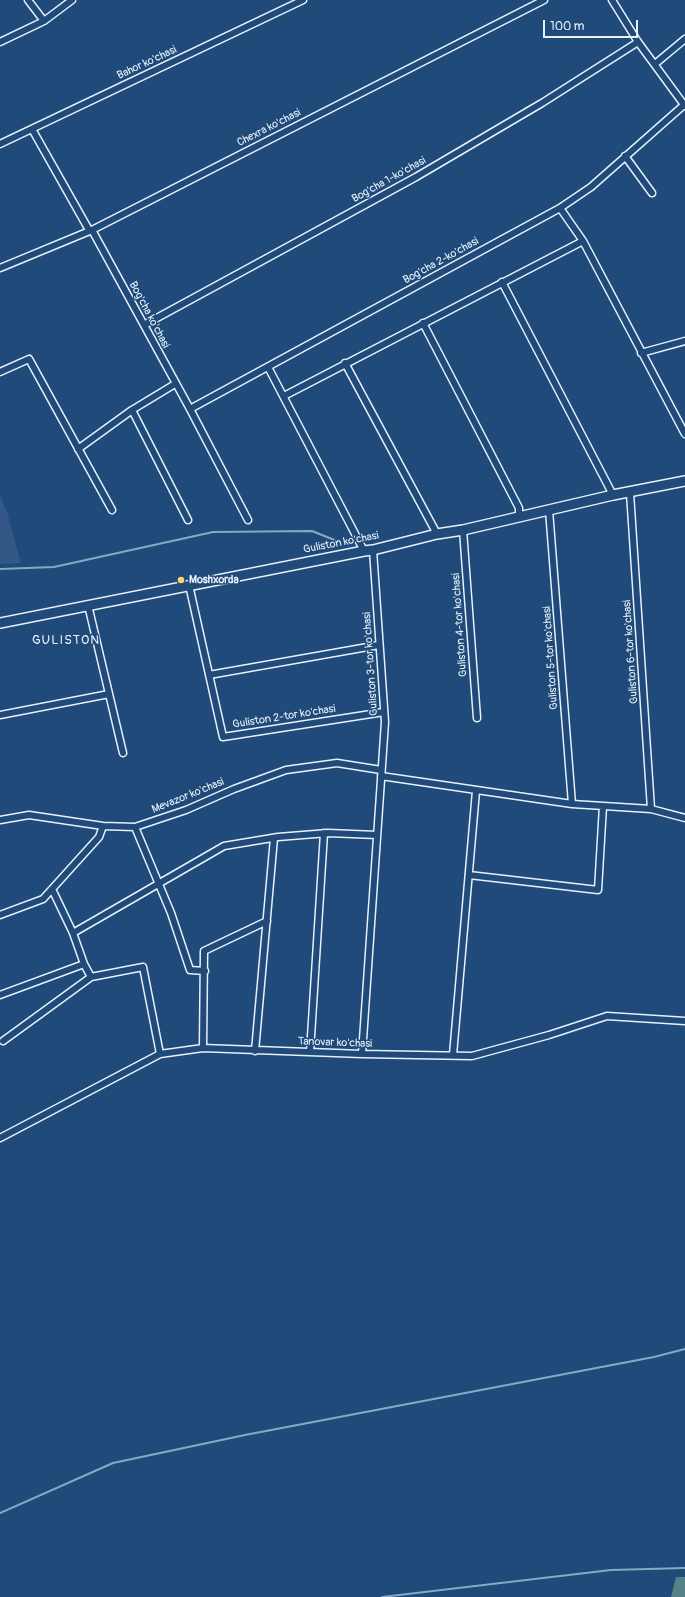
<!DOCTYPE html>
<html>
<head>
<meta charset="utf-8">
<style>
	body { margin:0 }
	#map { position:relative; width:685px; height:1597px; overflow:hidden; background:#1f4a7a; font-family:Pangolin,sans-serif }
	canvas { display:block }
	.scale { position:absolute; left:543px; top:20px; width:95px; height:18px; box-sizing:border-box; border:2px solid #e8f1f8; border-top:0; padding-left:5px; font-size:12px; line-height:14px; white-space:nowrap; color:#e8f1f8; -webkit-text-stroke:3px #1f4a7a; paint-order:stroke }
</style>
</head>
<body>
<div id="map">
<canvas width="685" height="1597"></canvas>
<div class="scale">100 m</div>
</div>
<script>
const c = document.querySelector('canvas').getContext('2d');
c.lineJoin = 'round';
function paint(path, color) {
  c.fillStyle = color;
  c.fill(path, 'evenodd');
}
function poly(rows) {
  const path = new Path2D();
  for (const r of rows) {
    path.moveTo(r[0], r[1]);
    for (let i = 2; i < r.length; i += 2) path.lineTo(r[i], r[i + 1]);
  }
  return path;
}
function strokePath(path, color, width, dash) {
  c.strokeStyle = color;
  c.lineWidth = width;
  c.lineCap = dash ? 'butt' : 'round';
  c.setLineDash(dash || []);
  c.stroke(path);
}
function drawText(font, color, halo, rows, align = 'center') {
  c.font = font + ' Pangolin,sans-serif';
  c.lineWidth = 3;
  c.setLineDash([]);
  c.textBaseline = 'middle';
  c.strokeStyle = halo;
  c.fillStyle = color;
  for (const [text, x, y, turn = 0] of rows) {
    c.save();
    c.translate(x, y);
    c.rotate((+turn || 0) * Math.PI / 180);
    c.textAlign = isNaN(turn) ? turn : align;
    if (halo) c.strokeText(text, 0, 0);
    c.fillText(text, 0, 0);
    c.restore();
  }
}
paint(poly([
	[0,495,7,512,21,563,0,564]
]), '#335787');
paint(poly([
	[676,1577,685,1577,685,1597,671,1597]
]), '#57828a');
strokePath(poly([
	[0,569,54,567,213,532,312,531,337,541],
	[0,1513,113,1463,245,1435,654,1357,685,1349],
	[382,1597,611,1570,685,1568]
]), '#86a9c4', 2);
const street = poly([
	[28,0,44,21],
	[612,0,638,42,685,106],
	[0,42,44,21,72,0],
	[655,64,685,39],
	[32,129,89,230],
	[0,144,303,0],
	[625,156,652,193],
	[560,208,583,241,685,434],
	[92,230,190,409,248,520],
	[0,268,92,230,544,0],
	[502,282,613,495],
	[423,323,519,508,519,517],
	[144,325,416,177,542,103,638,42],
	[641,353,685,341],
	[345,363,437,534],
	[268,367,364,551],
	[0,372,29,359,112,510],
	[284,396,583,241],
	[190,409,560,208,591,187,684,105],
	[132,410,188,520],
	[78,449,132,410,175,384],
	[630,493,651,809],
	[549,510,572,804],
	[463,530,477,718],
	[189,585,223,737,384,712],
	[88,605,123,753],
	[209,675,379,645],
	[0,715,109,694],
	[381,776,572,804,651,809,685,818],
	[0,820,29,815,103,826,135,827,186,810,234,789,286,770,337,763,381,770],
	[135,827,171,913,190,970,205,971],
	[469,875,598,890,603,806],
	[52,889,73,933,84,964,91,977],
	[0,915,43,899,99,837,103,826],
	[73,933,224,846,278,837,328,833,377,835],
	[0,995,84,964],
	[3,1041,91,977,143,967,160,1054],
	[203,1048,204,951,267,921],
	[255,1051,274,838],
	[310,1052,324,833],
	[362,1054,385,722,373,550],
	[453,1055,476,791],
	[0,1138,160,1054,203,1048,362,1054,472,1056,549,1035,607,1016,685,1021]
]);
const secondary = poly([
	[0,623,364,551,373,550,437,534,463,530,613,495,685,481]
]);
strokePath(street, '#e8f1f8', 9);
strokePath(secondary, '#e8f1f8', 12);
strokePath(street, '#1f4a7a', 6);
strokePath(secondary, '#1f4a7a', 9);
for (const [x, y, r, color] of [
	[181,580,4,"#ffd166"]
]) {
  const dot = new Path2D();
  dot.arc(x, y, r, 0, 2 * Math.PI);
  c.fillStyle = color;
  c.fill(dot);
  strokePath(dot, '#1f4a7a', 1.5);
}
drawText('11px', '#e8f1f8', '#1f4a7a', [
	["Bahor ko'chasi",147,63,-25],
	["Chexra ko'chasi",269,128,-27],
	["Bog'cha 1-ko'chasi",389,180,-29],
	["Bog'cha 2-ko'chasi",441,261,-29],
	["Bog'cha ko'chasi",149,315,62],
	["Guliston ko'chasi",341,543,-11],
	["Guliston 4-tor ko'chasi",460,625,-94],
	["Guliston 6-tor ko'chasi",631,652,-94],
	["Guliston 5-tor ko'chasi",551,658,-94],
	["Guliston 3-tor ko'chasi",371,664,-94],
	["Guliston 2-tor ko'chasi",284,717,-9],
	["Mevazor ko'chasi",188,796,-22],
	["Tanovar ko'chasi",335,1043,2]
]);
drawText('bold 11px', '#e8f1f8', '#1f4a7a', [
	["Moshxorda",189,580]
], 'left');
c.letterSpacing = '1px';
drawText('13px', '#e8f1f8', '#1f4a7a', [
	["GULISTON",66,641]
]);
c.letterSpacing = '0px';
</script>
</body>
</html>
